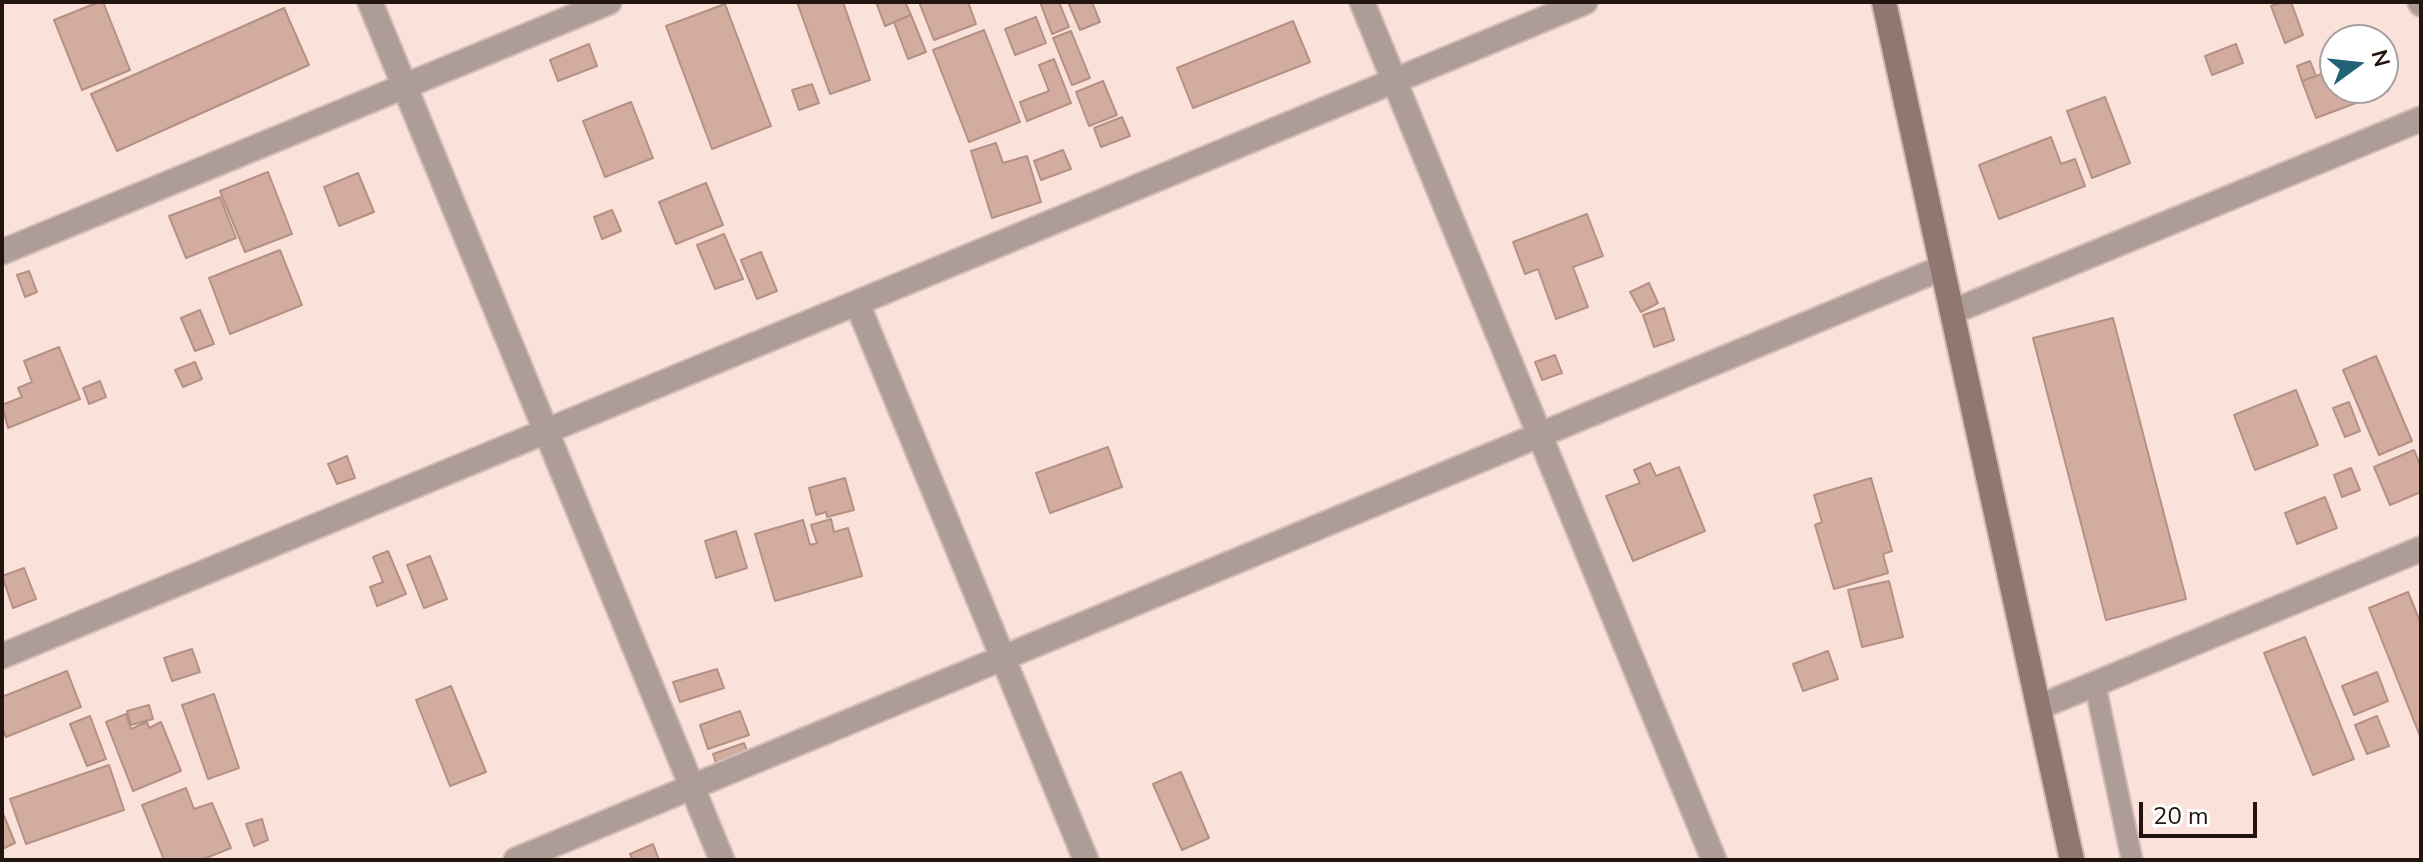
<!DOCTYPE html>
<html>
<head>
<meta charset="utf-8">
<style>
	body { margin:0 }
	#map { position:relative; width:2423px; height:862px; overflow:hidden; background:#fae2da; font-family:"Nunito Sans",sans-serif }
	canvas { display:block }
	.frame { position:absolute; inset:0; border:4px solid #221510; pointer-events:none }
	.north { position:absolute; left:2319px; top:24px; width:80px; height:80px; box-sizing:border-box; background:#fff; border:2px solid #a7a19f; border-radius:50%; rotate:75deg; font-size:22px; font-weight:700; line-height:32px; text-align:center; color:#221510 }
	.north::after { content:''; display:block; margin:auto; width:28px; height:36px; background:#1f6375; clip-path:polygon(50% 0,100% 100%,50% 72%,0 100%) }
	.scale { position:absolute; left:2139px; top:802px; width:118px; height:36px; box-sizing:border-box; border:4px solid #221510; border-top:0; padding-left:10px; font-size:24px; line-height:28px; white-space:nowrap; color:#221510; -webkit-text-stroke:6px #fff; paint-order:stroke }
</style>
</head>
<body>
<div id="map">
<canvas width="2423" height="862"></canvas>
<div class="frame"></div>
<div class="north">N</div>
<div class="scale">20 m</div>
</div>
<script>
const c = document.querySelector('canvas').getContext('2d');
c.lineJoin = 'round';
function paint(path, color) {
  c.fillStyle = color;
  c.fill(path, 'evenodd');
}
function poly(rows) {
  const path = new Path2D();
  for (const r of rows) {
    path.moveTo(r[0], r[1]);
    for (let i = 2; i < r.length; i += 2) path.lineTo(r[i], r[i + 1]);
  }
  return path;
}
function strokePath(path, color, width, dash) {
  c.strokeStyle = color;
  c.lineWidth = width;
  c.lineCap = dash ? 'butt' : 'round';
  c.setLineDash(dash || []);
  c.stroke(path);
}
const building = poly([
	[99,2,103,2,130,70,82,90,54,20,99,2],
	[797,2,843,2,870,80,830,94,797,2],
	[876,2,905,2,911,15,885,26,876,2],
	[919,2,968,2,976,24,934,40,919,2],
	[1040,2,1059,2,1069,27,1052,34,1040,2],
	[1068,2,1092,2,1100,22,1080,30,1068,2],
	[2283,2,2291,2,2303,35,2285,43,2271,6,2283,2],
	[725,4,771,126,712,149,666,26,725,4],
	[284,8,309,65,117,151,91,94,284,8],
	[911,15,926,52,908,59,894,22,911,15],
	[1036,17,1046,43,1015,55,1005,29,1036,17],
	[1293,21,1310,62,1193,108,1177,68,1293,21],
	[984,30,1020,122,969,142,933,50,984,30],
	[1071,31,1090,78,1072,85,1053,38,1071,31],
	[589,44,597,66,558,81,550,60,589,44],
	[2236,44,2243,63,2212,75,2205,56,2236,44],
	[1054,59,1071,103,1027,121,1020,102,1049,91,1039,65,1054,59],
	[2310,61,2316,76,2302,81,2297,66,2310,61],
	[2335,69,2335,88,2383,88,2383,77,2388,91,2316,118,2302,81,2335,69],
	[1103,81,1117,115,1089,126,1076,92,1103,81],
	[812,84,819,103,799,110,792,90,812,84],
	[2105,97,2130,163,2092,178,2067,111,2105,97],
	[631,102,653,158,605,177,583,121,631,102],
	[1122,117,1130,136,1101,147,1094,128,1122,117],
	[2051,137,2061,164,2075,159,2085,186,1999,219,1979,165,2051,137],
	[996,143,1003,163,1027,156,1041,202,992,218,971,151,996,143],
	[1063,150,1071,169,1041,180,1034,161,1063,150],
	[268,172,292,234,245,252,220,191,268,172],
	[358,173,374,212,339,226,324,187,358,173],
	[706,183,723,225,676,244,659,202,706,183],
	[220,197,236,238,186,258,169,216,220,197],
	[612,210,621,231,602,239,594,217,612,210],
	[1587,214,1603,256,1573,267,1588,307,1556,319,1538,269,1525,274,1513,242,1587,214],
	[724,234,743,279,715,289,697,245,724,234],
	[280,250,302,305,230,334,209,278,280,250],
	[761,252,777,291,757,299,741,260,761,252],
	[29,271,37,292,25,297,17,275,29,271],
	[1649,283,1658,303,1641,312,1630,292,1649,283],
	[1664,308,1674,340,1654,347,1643,315,1664,308],
	[200,310,214,344,195,351,181,318,200,310],
	[2113,318,2186,599,2106,620,2033,338,2113,318],
	[59,347,80,399,8,428,2,405,22,397,18,388,32,382,24,361,59,347],
	[1555,355,1562,373,1542,380,1535,362,1555,355],
	[2376,356,2412,441,2379,455,2343,370,2376,356],
	[195,362,202,379,183,387,175,370,195,362],
	[100,381,106,397,89,404,83,388,100,381],
	[2296,390,2318,445,2255,470,2234,415,2296,390],
	[2349,402,2360,431,2345,437,2333,408,2349,402],
	[1108,447,1122,487,1050,513,1036,473,1108,447],
	[2414,450,2421,467,2421,492,2390,505,2374,467,2414,450],
	[347,456,355,478,337,484,328,464,347,456],
	[1650,463,1656,476,1679,467,1705,531,1633,561,1606,496,1640,483,1634,470,1650,463],
	[2351,468,2360,490,2342,497,2334,475,2351,468],
	[845,478,854,510,827,517,826,512,816,515,809,488,845,478],
	[1871,478,1892,551,1883,554,1888,573,1834,589,1815,525,1822,522,1814,495,1871,478],
	[2325,497,2337,528,2297,544,2285,513,2325,497],
	[831,519,834,532,848,528,862,576,775,601,755,534,803,520,810,545,817,543,811,525,831,519],
	[736,531,747,568,716,578,705,541,736,531],
	[388,551,406,594,377,606,370,587,383,582,373,557,388,551],
	[430,556,447,599,424,608,407,565,430,556],
	[24,568,36,599,13,608,2,576,24,568],
	[1889,581,1903,637,1862,647,1848,590,1889,581],
	[2408,592,2421,624,2420,736,2369,608,2408,592],
	[2305,637,2354,759,2313,775,2264,653,2305,637],
	[192,649,200,672,172,681,164,658,192,649],
	[1828,651,1838,679,1803,691,1793,664,1828,651],
	[717,669,724,688,680,702,673,682,717,669],
	[67,671,81,707,6,737,2,728,2,697,67,671],
	[2377,672,2388,701,2354,715,2342,686,2377,672],
	[451,686,486,772,450,786,416,700,451,686],
	[214,694,239,768,208,779,182,705,214,694],
	[149,705,153,719,131,725,127,711,149,705],
	[740,711,749,735,708,749,700,725,740,711],
	[126,714,131,729,147,722,149,728,161,722,181,771,133,791,106,722,126,714],
	[90,716,106,759,87,766,70,724,90,716],
	[2377,716,2389,746,2367,754,2355,725,2377,716],
	[744,743,750,758,718,769,713,754,744,743],
	[109,765,124,810,26,844,10,799,109,765],
	[1181,772,1209,838,1182,850,1153,784,1181,772],
	[186,788,194,809,212,803,231,848,201,860,164,860,142,805,186,788],
	[2,811,15,843,2,849,2,811],
	[262,819,268,840,254,846,246,824,262,819],
	[653,844,659,860,633,860,630,854,653,844]
]);
paint(building, '#d2ac9f');
strokePath(building, '#b59084', 2);
const service = poly([
	[2095,684,2132,860]
]);
const minor = poly([
	[370,2,722,860],
	[1362,2,1714,860],
	[2420,2,2421,4],
	[2,252,609,2],
	[857,303,1086,860],
	[1952,312,2421,119],
	[2,656,1585,2],
	[2039,707,2421,549],
	[516,860,1942,268]
]);
const secondary = poly([
	[1884,2,2072,860]
]);
strokePath(service, '#d3bdb6', 24);
strokePath(minor, '#d3bdb6', 28);
strokePath(secondary, '#d3bdb6', 28);
strokePath(service, '#ad9c97', 20);
strokePath(minor, '#ad9c97', 24);
strokePath(secondary, '#907870', 24);
</script>
</body>
</html>
